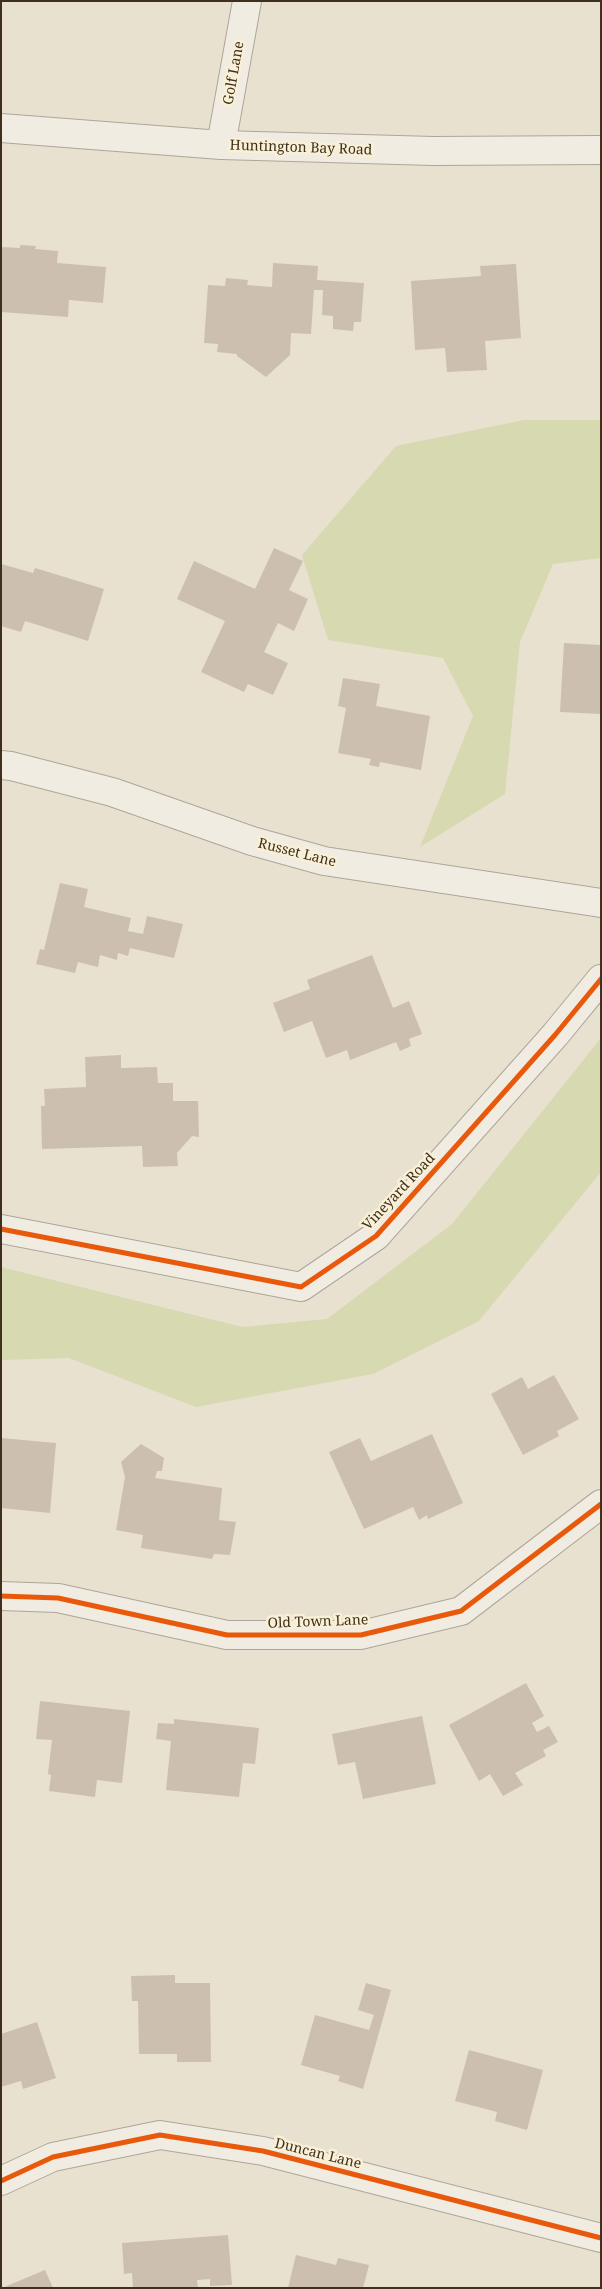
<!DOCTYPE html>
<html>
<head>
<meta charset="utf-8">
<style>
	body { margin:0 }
	#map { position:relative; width:602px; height:2289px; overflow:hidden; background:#e8e1d0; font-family:"Noto Serif",serif }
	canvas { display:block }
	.frame { position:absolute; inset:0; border:2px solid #3e2f1e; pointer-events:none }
</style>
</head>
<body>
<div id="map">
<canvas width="602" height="2289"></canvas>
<div class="frame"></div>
</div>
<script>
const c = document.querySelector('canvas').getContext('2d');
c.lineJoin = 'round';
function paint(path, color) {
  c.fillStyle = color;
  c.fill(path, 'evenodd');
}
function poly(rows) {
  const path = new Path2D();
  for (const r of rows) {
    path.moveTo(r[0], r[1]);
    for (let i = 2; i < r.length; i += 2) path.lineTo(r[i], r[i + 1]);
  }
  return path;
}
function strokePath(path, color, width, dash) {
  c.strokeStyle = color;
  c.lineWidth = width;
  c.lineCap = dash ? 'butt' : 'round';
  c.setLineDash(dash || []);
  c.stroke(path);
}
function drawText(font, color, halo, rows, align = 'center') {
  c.font = font + ' "Noto Serif",serif';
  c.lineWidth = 5;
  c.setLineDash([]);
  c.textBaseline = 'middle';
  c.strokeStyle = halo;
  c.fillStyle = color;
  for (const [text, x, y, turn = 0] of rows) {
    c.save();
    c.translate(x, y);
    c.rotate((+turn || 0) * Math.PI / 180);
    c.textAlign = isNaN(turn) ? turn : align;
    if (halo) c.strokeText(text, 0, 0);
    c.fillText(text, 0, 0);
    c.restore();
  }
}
paint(poly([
	[524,420,601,420,601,558,553,564,520,642,505,794,420,847,473,716,443,658,328,640,302,555,396,446],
	[601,1038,601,1172,479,1321,373,1374,196,1407,69,1358,1,1360,1,1267,242,1327,327,1319,452,1224]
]), '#d7d9b1');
paint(poly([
	[20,245,36,246,35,249,58,251,57,263,106,267,103,303,69,300,68,317,1,312,1,247,20,248],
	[273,263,318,266,317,280,364,283,361,322,354,322,353,331,333,329,333,316,322,315,323,290,314,290,311,334,291,333,290,355,266,377,237,356,237,354,217,352,218,344,204,343,208,285,225,286,226,278,248,280,247,285,272,287],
	[516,264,521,338,485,341,487,370,447,372,445,348,415,350,411,281,481,276,480,266],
	[274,548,303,561,289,590,308,599,294,631,278,623,264,652,288,663,273,695,248,684,244,692,201,672,225,621,177,599,194,561,255,589],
	[1,564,33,573,35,568,104,589,88,641,25,621,21,632,1,626],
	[564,643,601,645,601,714,560,712],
	[343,678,380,684,376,706,430,716,421,770,380,762,379,767,369,765,371,759,338,753,346,708,338,706],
	[60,883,88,889,84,907,131,918,128,931,143,934,147,916,183,924,174,958,130,948,128,956,118,953,117,960,100,955,98,967,78,962,75,973,36,964,40,949,44,950],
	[372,955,393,1008,409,1001,422,1034,409,1039,411,1046,400,1051,396,1042,350,1060,347,1050,326,1058,312,1021,284,1032,273,1003,310,989,307,980],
	[121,1055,121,1068,157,1067,158,1083,173,1083,173,1101,198,1101,199,1137,192,1136,177,1153,178,1166,143,1167,142,1146,42,1149,41,1106,45,1106,44,1089,86,1087,85,1057],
	[554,1375,579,1419,557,1431,559,1436,523,1455,491,1394,522,1377,528,1389],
	[432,1434,463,1503,428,1519,427,1515,419,1520,413,1507,364,1529,329,1452,360,1438,371,1461],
	[1,1438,56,1443,50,1513,1,1508],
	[141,1444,164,1458,162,1471,157,1471,155,1478,222,1488,219,1520,236,1522,230,1555,214,1554,212,1559,141,1548,143,1535,116,1530,125,1477,121,1462],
	[526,1683,544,1716,532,1723,537,1732,549,1726,558,1742,543,1750,546,1756,515,1773,523,1785,503,1796,490,1774,479,1781,449,1725],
	[40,1701,130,1711,122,1783,97,1780,95,1797,49,1791,51,1775,48,1774,52,1740,36,1739],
	[422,1716,436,1784,363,1799,355,1762,338,1765,332,1734],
	[174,1719,259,1728,255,1764,243,1763,239,1797,166,1790,171,1741,156,1739,158,1723,174,1724],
	[175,1975,175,1983,210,1983,211,2062,177,2062,177,2054,139,2054,138,2001,132,2001,131,1976],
	[366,1983,391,1990,363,2089,338,2081,340,2076,301,2065,315,2015,369,2030,374,2015,358,2010],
	[37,2022,56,2078,23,2089,21,2081,1,2087,1,2034],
	[469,2050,543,2070,527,2130,495,2121,497,2112,455,2101],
	[228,2235,232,2285,210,2286,210,2279,197,2280,198,2288,133,2288,132,2273,124,2274,122,2243],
	[296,2255,336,2265,338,2258,369,2265,363,2288,288,2288],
	[45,2270,53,2288,2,2288]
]), '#ccbfb0');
const minor = poly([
	[1,128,221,145,433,151,601,150],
	[221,145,247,1],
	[1,765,11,766,112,792,252,841,324,861,601,903],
	[1,1229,301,1287,376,1236,555,1035,601,979],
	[1,1596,58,1598,227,1635,361,1635,461,1611,601,1504],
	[1,2181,53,2157,160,2135,263,2151,601,2238]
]);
strokePath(minor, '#ada698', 30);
strokePath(minor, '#f0ece2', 28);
strokePath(poly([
	[1,1229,301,1287,376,1236,555,1035,601,979],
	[1,1596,58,1598,227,1635,361,1635,461,1611,601,1504],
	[1,2181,53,2157,160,2135,263,2151,601,2238]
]), '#e8590c', 5);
drawText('14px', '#3e2f1e', '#f9f0d6', [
	["Golf Lane",234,73,-80],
	["Huntington Bay Road",301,148,2],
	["Russet Lane",297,853,14],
	["Vineyard Road",399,1192,-47],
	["Old Town Lane",318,1622,-2],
	["Duncan Lane",318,2154,14]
]);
</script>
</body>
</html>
